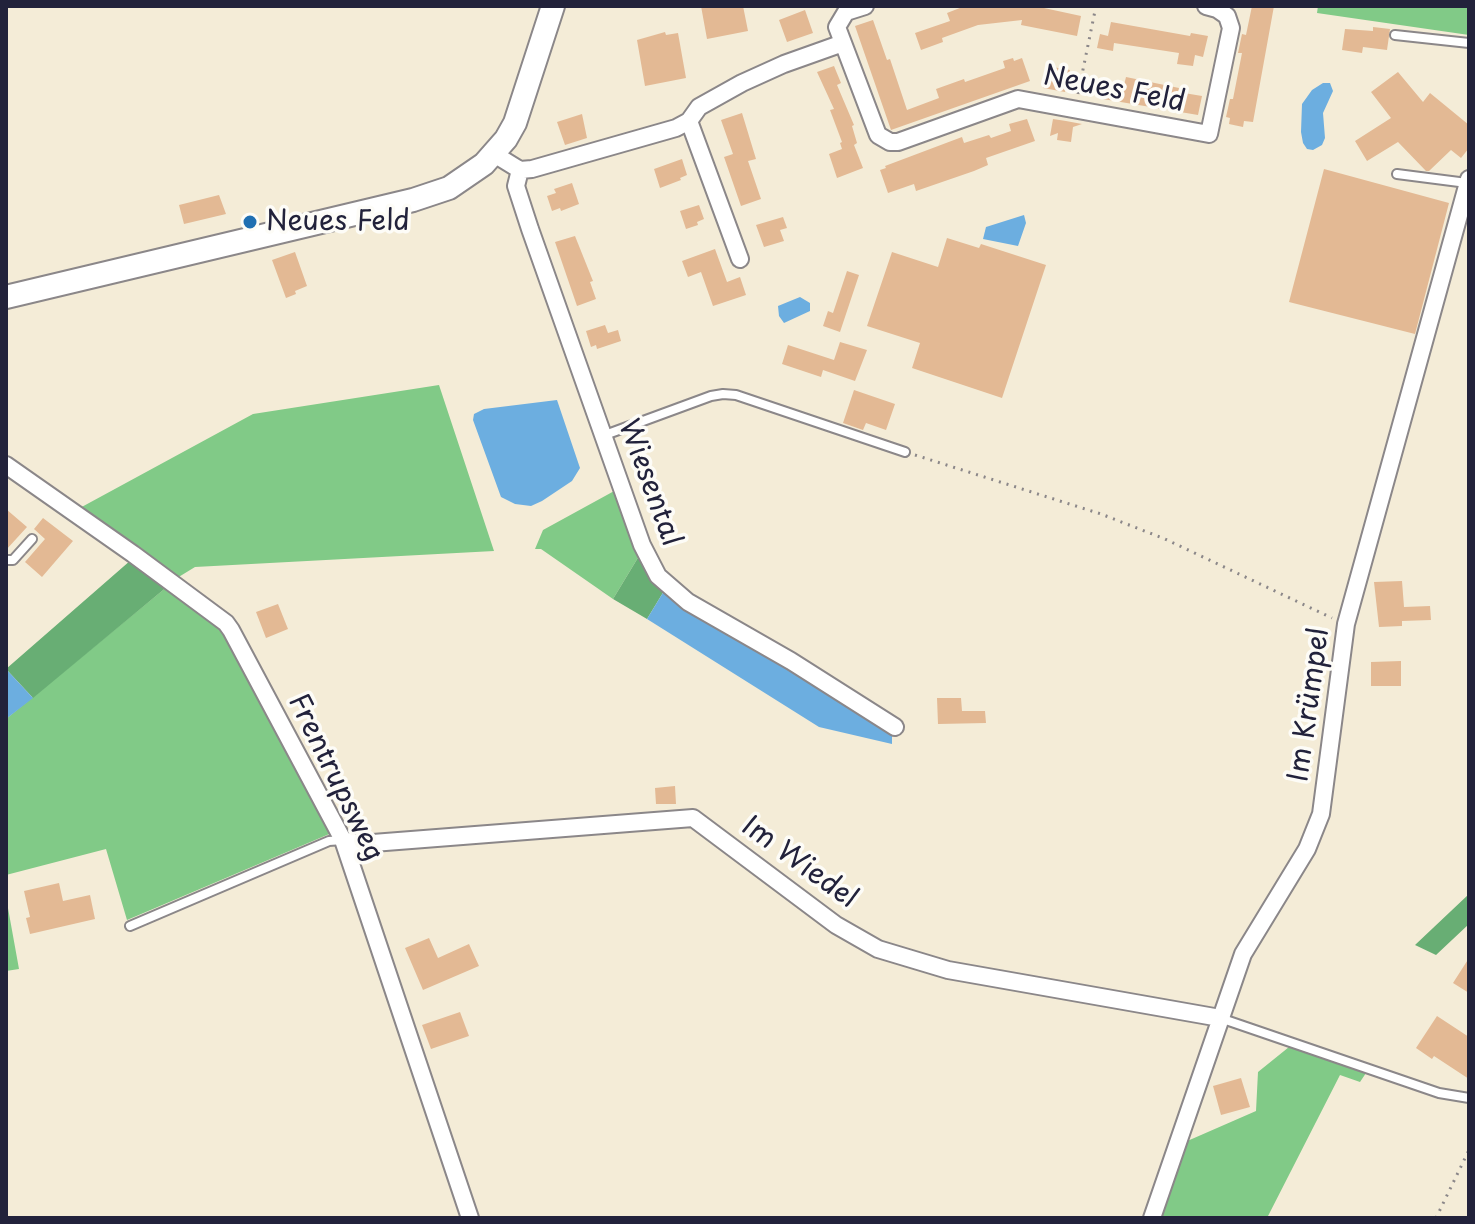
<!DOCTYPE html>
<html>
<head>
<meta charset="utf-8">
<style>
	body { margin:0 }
	#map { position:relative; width:1475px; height:1224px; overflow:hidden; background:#f4ecd7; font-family:"Playpen Sans",sans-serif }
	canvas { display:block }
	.frame { position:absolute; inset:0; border:8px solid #22223b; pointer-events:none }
</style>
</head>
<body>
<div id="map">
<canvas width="1475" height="1224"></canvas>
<div class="frame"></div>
</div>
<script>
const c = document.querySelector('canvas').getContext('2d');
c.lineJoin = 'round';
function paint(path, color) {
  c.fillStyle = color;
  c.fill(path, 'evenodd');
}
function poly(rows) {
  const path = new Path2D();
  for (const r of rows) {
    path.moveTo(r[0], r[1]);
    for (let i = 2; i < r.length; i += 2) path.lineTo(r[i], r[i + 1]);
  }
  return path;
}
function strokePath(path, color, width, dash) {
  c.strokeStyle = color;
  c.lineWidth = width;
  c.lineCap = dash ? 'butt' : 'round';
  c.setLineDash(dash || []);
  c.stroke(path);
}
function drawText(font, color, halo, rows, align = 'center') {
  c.font = font + ' "Playpen Sans",sans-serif';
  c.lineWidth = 7;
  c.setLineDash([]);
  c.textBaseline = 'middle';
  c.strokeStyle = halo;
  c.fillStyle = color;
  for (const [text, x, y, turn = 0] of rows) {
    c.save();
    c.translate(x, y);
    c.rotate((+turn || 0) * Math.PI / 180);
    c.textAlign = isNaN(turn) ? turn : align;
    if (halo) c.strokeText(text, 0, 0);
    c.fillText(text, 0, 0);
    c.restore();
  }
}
paint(poly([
	[1318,6,1469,6,1469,35,1317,13],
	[439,385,494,551,195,567,177,578,78,509,253,414],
	[616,490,639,556,613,599,541,549,535,549,543,530],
	[168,586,222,625,334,832,127,920,106,849,6,875,6,719],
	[6,897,19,969,6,971],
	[1289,1047,1366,1073,1360,1082,1340,1075,1267,1218,1158,1218,1185,1142,1256,1111,1258,1072]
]), '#81ca87');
paint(poly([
	[639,556,648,575,664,591,647,619,613,599],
	[131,560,168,586,33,698,6,669],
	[1469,894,1469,924,1436,955,1415,945]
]), '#68ae74');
paint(poly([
	[1323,83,1330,83,1333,91,1323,113,1325,138,1322,145,1313,150,1307,149,1303,143,1301,132,1302,104,1312,90],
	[1024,215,1026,223,1018,246,983,239,986,227],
	[800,297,810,303,810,311,784,323,779,316,778,306],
	[557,400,580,468,572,481,542,501,531,506,515,504,501,497,473,420,474,414,484,409],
	[664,591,892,732,892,744,819,727,647,619],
	[6,669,33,698,6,719]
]), '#6caee0');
paint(poly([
	[701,6,743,6,748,31,707,39],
	[965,6,1044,6,1044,8,1081,16,1077,36,1021,25,1022,20,978,25,942,38,943,42,921,50,915,33,950,21,947,13],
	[1252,6,1274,6,1253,122,1244,121,1243,127,1229,124,1230,118,1226,117,1230,99,1233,99,1242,53,1238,53,1242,34,1246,35],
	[805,10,813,33,787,42,779,20],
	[873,20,887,60,890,59,907,110,939,98,936,89,964,79,965,82,1005,68,1003,61,1013,58,1014,61,1022,58,1030,81,891,130,855,26],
	[1111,22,1190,36,1191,33,1208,36,1203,57,1195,55,1193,66,1177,64,1179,53,1114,43,1113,51,1097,48,1100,34,1108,36],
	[1373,27,1390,29,1387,50,1363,47,1362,53,1342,50,1345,29,1373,31],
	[665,32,666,35,678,33,686,78,645,86,637,40],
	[834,66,841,83,837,85,854,125,852,126,857,143,854,145,863,168,837,178,829,154,842,149,840,143,842,142,830,110,834,109,817,72],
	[1047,66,1070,70,1065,92,1043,88],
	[1398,72,1423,102,1430,93,1469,125,1469,148,1461,158,1451,150,1429,171,1426,171,1398,142,1367,161,1355,141,1391,118,1371,92],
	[1126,77,1179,88,1178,92,1202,96,1198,115,1097,98,1101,81,1124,85],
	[742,113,756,159,748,161,761,199,741,206,724,157,733,154,721,120],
	[582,114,587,138,565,145,557,122],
	[1027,119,1035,141,986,158,988,165,974,171,916,191,914,184,888,193,880,170,886,168,885,166,962,137,964,143,989,135,991,138,1011,131,1009,124],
	[1053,119,1066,121,1082,124,1073,127,1071,142,1057,140,1058,133,1050,136],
	[682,159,687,175,680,178,681,180,660,188,654,169],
	[1324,169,1449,203,1415,334,1289,302],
	[572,183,579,204,561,211,560,208,552,211,547,196,556,193,554,189],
	[219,195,226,214,184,224,179,205],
	[699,205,704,219,697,222,698,225,686,229,680,211],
	[783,217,787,228,780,230,784,241,764,247,756,225],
	[575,236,593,281,590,282,596,299,577,306,555,242],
	[947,238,979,248,981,244,1046,265,1002,398,912,368,920,343,867,326,892,252,938,267],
	[715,249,727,282,740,277,746,295,713,306,701,272,688,277,682,261],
	[295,252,307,286,295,291,296,294,286,298,272,260],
	[847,271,859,275,840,332,823,326,828,311,833,313],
	[605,325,608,333,618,330,621,341,597,349,596,345,591,347,586,331],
	[840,342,867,350,855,381,823,370,821,377,782,364,788,345,834,360],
	[854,390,895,404,886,430,866,423,863,430,843,423],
	[6,509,27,527,6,550],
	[43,518,73,541,42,577,25,562,45,539,34,529],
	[1402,581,1404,607,1430,606,1431,620,1402,621,1402,626,1379,627,1374,582],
	[278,604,288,629,266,638,256,612],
	[1401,661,1401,686,1371,686,1371,662],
	[937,698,961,698,962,711,985,711,986,723,938,724],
	[675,786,676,804,656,804,655,788],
	[59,883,63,901,90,895,95,919,30,934,26,918,30,917,24,891],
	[429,938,438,958,469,944,479,966,423,990,405,948],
	[1469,958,1469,993,1453,983],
	[460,1012,469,1036,431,1049,422,1025],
	[1437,1016,1469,1037,1469,1079,1434,1056,1432,1059,1416,1048],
	[1241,1078,1250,1107,1221,1115,1213,1086]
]), '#e3b994');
const lane = poly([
	[1395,35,1469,43],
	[1397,174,1467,183],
	[605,435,711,396,723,394,736,395,905,452],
	[6,560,13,560,32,539],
	[130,926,329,841,343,840],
	[1220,1018,1439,1093,1469,1098]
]);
const street = poly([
	[865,6,846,12,837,27,878,135,890,142,898,142,1018,99,1209,134,1231,28,1227,16,1217,9,1206,6],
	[689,121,740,259],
	[494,154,520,170,532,169,676,128,689,121,699,107,742,83,784,64,843,43],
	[520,170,516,186,530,229,642,545,658,576,688,602,791,661,895,727],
	[6,465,133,554,226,623,231,630,343,840,470,1218],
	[343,840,360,844,693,818,836,925,878,949,948,970,1220,1018],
	[1152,1218,1243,954,1307,849,1321,814,1346,624,1469,179]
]);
const secondary = poly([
	[6,297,413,200,449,188,484,164,506,139,515,123,553,6]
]);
strokePath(lane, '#8b8789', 12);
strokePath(street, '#8b8789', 20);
strokePath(secondary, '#8b8789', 26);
strokePath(poly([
	[1078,94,1096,6],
	[915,455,1101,514,1165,539,1332,618],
	[1436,1218,1469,1150]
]), '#8b8789', 3, [2, 6]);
strokePath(lane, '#fff', 8);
strokePath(street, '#fff', 16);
strokePath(secondary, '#fff', 22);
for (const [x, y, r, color] of [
	[250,222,8,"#1f6fb2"]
]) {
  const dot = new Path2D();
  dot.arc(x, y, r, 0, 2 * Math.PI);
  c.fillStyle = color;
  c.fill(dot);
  strokePath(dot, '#fdfcf7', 3);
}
drawText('28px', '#22223b', '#fdfcf7', [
	["Neues Feld",1114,90,11],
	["Wiesental",649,483,70],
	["Im Krümpel",1310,705,-82],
	["Frentrupsweg",335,778,64],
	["Im Wiedel",799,863,36]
]);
drawText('28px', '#22223b', '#fdfcf7', [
	["Neues Feld",266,222]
], 'left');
</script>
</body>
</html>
